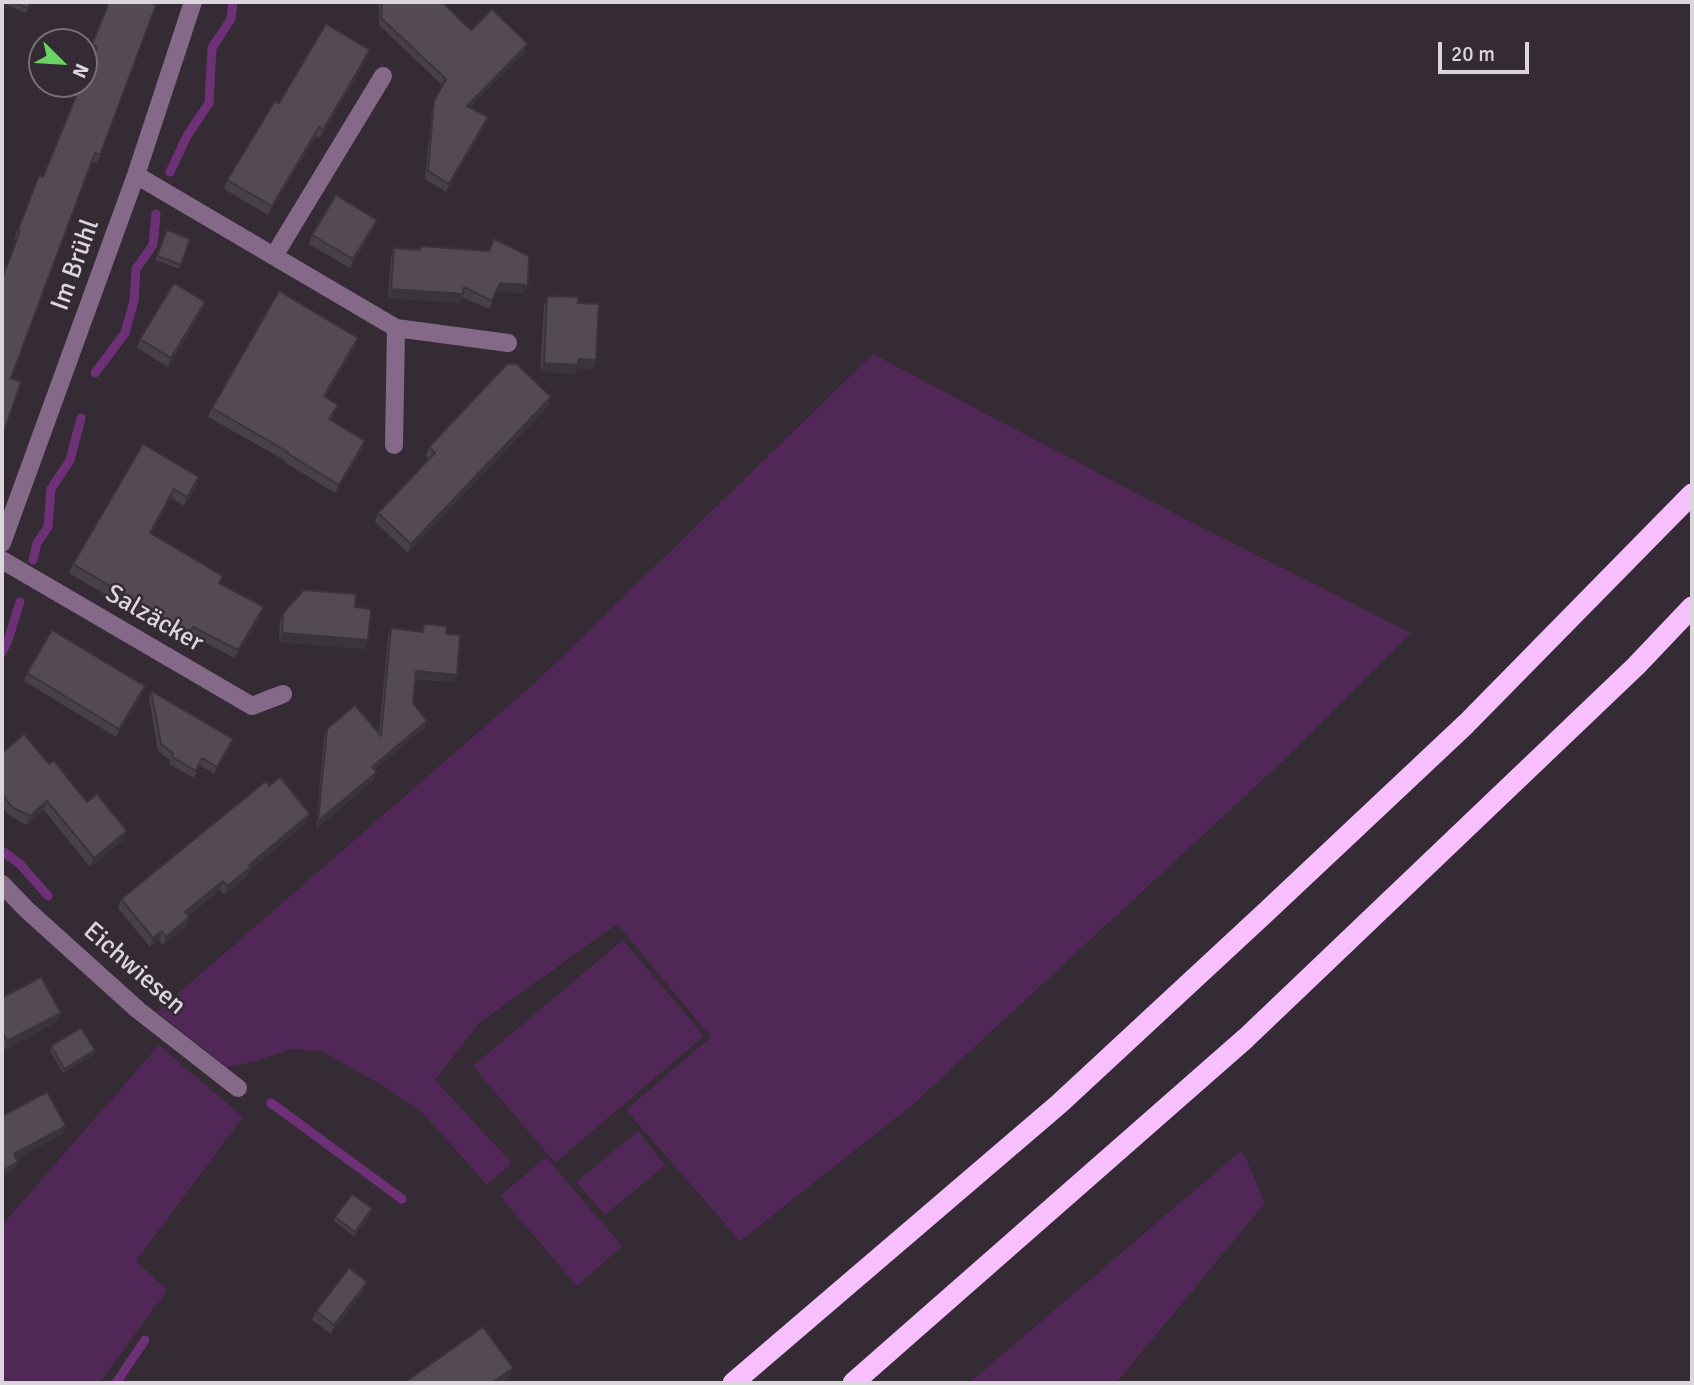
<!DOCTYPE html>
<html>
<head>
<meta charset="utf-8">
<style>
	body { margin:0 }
	#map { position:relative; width:1694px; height:1385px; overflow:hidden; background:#342b35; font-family:Signika,sans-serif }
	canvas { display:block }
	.frame { position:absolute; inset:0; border:4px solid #dbd5dc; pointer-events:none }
	.north { position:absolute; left:28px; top:28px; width:70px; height:70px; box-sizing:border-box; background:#342b35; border:2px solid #776f78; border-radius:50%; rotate:114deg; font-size:19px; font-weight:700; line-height:28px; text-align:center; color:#dbd5dc }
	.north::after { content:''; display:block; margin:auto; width:24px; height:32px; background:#6ad363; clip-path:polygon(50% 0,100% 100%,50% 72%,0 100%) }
	.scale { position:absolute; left:1438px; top:42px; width:91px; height:32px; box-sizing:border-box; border:4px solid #dbd5dc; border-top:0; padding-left:9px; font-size:21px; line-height:24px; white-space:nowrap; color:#dbd5dc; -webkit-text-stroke:5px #342b35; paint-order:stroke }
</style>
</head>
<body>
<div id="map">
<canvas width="1694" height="1385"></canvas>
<div class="frame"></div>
<div class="north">N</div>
<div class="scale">20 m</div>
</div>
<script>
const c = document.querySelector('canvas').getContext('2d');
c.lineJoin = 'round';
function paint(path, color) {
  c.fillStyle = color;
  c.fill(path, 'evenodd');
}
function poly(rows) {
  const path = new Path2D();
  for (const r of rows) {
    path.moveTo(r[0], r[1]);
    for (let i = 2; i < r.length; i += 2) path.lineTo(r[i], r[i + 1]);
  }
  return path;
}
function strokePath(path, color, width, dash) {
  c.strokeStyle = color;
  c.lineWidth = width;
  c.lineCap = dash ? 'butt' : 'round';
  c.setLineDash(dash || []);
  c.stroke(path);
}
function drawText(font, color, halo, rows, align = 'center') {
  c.font = font + ' Signika,sans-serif';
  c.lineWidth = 5;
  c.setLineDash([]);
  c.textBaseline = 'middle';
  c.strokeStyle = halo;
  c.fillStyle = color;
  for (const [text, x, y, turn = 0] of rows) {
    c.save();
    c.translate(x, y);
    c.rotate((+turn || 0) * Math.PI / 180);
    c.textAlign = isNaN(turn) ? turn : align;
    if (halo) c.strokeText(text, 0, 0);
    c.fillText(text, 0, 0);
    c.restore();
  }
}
paint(poly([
	[873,354,1193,523,1411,633,1287,757,911,1106,740,1241,626,1110,711,1037,617,924,480,1022,435,1080,512,1163,487,1185,423,1113,380,1084,324,1052,292,1049,253,1062,227,1067,157,1012,537,681],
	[623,940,704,1036,555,1163,473,1066],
	[159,1045,243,1117,136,1261,167,1290,100,1383,2,1383,2,1225],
	[638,1131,665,1165,605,1215,576,1182],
	[1242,1150,1265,1203,1116,1383,969,1383],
	[546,1157,622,1246,577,1286,500,1196]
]), '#512757');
strokePath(poly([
	[170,172,187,136,209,103,212,48,231,19,233,2],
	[95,373,125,333,134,301,136,269,153,245,156,214],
	[33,560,37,543,48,527,51,489,70,460,81,418],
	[2,652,7,643,20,602],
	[2,851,20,864,48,896],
	[271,1103,402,1199],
	[116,1383,145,1340]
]), '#6e3177', 9);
strokePath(poly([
	[136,175,396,328,394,445],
	[274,256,383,76],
	[396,328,508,343],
	[2,543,136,175,193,2],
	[2,560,252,706,283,694],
	[2,884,27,910,138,1010,238,1088]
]), '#856989', 18);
strokePath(poly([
	[733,1383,1059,1104,1265,913,1466,724,1692,494],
	[853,1383,1246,1038,1636,666,1692,607]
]), '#f7bffe', 21);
paint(poly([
	[4,2,30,2,26,13,3,3],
	[109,2,153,14,97,163,92,162,11,378,17,240,14,239,39,175,43,177,93,55,89,54],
	[379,2,442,2,471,30,525,52,470,107,488,117,485,125,446,192,425,179,432,109,443,86,379,25],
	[370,50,367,59,320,138,316,136,268,215,224,189,227,180,279,103],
	[377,220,374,228,350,268,309,244,312,235],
	[167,230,190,239,179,269,155,260],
	[421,246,528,285,524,293,497,292,489,309,462,297,460,303,388,298,391,257,394,248,420,249],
	[547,296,578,303,596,360,593,369,577,368,575,374,540,372,544,305],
	[205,302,202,311,168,367,137,348,140,339],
	[358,338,355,347,325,397,338,405,331,420,362,450,335,493,284,462,284,460,208,417,212,408],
	[551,397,548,406,408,553,375,522,378,513,429,459,426,456,429,447],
	[143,444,199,477,196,486,184,506,171,498,151,534,223,576,220,584,264,607,261,615,235,658,190,635,186,642,69,573,73,564],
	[355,607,365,649,279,642,280,622,283,613],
	[424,624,446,634,457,675,454,682,415,679,413,703,427,721,424,728,374,770,374,780,316,829,324,737,327,729,379,734,388,636,391,628,421,632],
	[27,673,145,686,142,694,116,737,24,681],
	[151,691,233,739,230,746,214,774,200,765,194,778,169,764,170,760,158,751,149,698],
	[2,753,49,764,123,840,90,867,44,810,26,825,9,815,2,807],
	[269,786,307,822,250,870,247,876,224,895,220,890,188,916,189,917,186,926,163,945,159,940,150,947,118,908,121,899],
	[2,998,61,1013,57,1022,4,1050,2,1046],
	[51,1046,95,1050,93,1055,63,1073,50,1051],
	[372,1208,371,1213,354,1236,334,1221,335,1217],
	[364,1291,331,1334,312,1320,316,1311]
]), '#474048');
paint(poly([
	[528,44,525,52,465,113,467,106],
	[370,50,367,59,320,138,323,130],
	[488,117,485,125,446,192,449,184],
	[319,127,316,136,268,215,272,206],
	[377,220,374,228,350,268,353,259],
	[500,283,528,285,524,293,497,292,489,309],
	[391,289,463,294,460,303,388,298],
	[205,302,202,311,168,367,171,358],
	[358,338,355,347,321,405,324,396],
	[579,359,596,360,593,369,577,368,575,374,540,372,544,363],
	[551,397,548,406,408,553,411,544],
	[365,441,362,450,335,493,339,485],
	[199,477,196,486,184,506,187,497],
	[174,489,171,498,147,542,150,533],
	[264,607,261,615,235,658,238,650],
	[282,633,368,640,365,649,279,642],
	[416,671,457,675,454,682,413,678],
	[145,686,142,694,116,737,119,729],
	[427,721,424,728,369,774,372,767],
	[233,739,230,746,214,774,217,767],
	[377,772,374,780,316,829,318,821],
	[47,801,44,810,26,825,30,816],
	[310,814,307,822,250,870,247,876,224,895,227,886,249,865],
	[127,831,123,840,90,867,94,858],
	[223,881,220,890,182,921,185,912],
	[189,917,186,926,163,945,166,937],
	[162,931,159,940,150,947,153,938],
	[61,1013,57,1022,4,1050,7,1041],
	[95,1050,93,1055,63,1073,64,1069],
	[66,1126,63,1134,11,1162,14,1154],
	[18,1162,15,1169,2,1177,2,1171],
	[372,1208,371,1213,354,1236,355,1232],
	[367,1282,364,1291,331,1334,334,1325],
	[513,1368,508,1381,506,1383,492,1383]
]), '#3a343b');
const building = poly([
	[12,2,30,2,28,8,12,2],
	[109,2,149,2,156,5,100,155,95,153,11,378,21,382,2,437,2,279,20,231,18,230,39,175,43,177,81,84,84,84,84,78,97,47,92,45,109,2],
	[382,2,442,2,471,30,492,9,528,44,467,106,488,117,449,184,428,171,434,101,446,79,381,18,382,2],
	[326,24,370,50,323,130,319,127,272,206,227,180,275,101,279,103,326,24],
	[336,195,377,220,353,259,312,235,336,195],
	[167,230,190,239,181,265,157,256,167,230],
	[494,239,529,256,528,285,500,283,492,301,464,287,463,294,391,289,394,248,420,250,421,246,489,251,494,239],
	[174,283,205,302,171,358,140,339,174,283],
	[279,291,358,338,324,396,338,405,329,419,365,441,339,485,287,453,288,452,212,408,279,291],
	[547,296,578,297,578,303,599,304,596,360,579,359,578,365,544,363,547,296],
	[507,364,517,364,551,397,411,544,378,513,435,453,429,447,507,364],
	[143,444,199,477,187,497,174,489,150,533,223,576,219,583,264,607,238,650,193,627,189,633,73,564,143,444],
	[304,590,356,594,355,607,371,609,368,640,282,633,283,613,304,590],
	[424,624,447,626,446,634,460,635,457,675,416,671,413,703,427,721,372,767,377,772,318,821,327,729,355,705,381,736,391,628,423,632,424,624],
	[52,630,145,686,119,729,27,673,52,630],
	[151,691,233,739,217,767,202,758,196,771,172,757,173,753,161,744,151,691],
	[24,734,49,764,54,761,87,802,97,794,127,831,94,858,47,801,30,816,12,807,2,794,2,753,24,734],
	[280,777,310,814,249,865,251,867,227,886,223,881,185,912,189,917,166,937,162,931,153,938,121,899,266,781,269,786,280,777],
	[41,977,61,1013,7,1041,2,1031,2,998,41,977],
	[81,1028,95,1050,64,1069,51,1046,81,1028],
	[47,1092,66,1126,14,1154,18,1162,2,1171,2,1116,47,1092],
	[352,1194,372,1208,355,1232,335,1217,352,1194],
	[349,1268,367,1282,334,1325,316,1311,349,1268],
	[483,1327,513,1368,492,1383,404,1383,483,1327]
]);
paint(building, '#534a54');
strokePath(building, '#3a343b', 2);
drawText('26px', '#dbd5dc', '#342b35', [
	["Im Brühl",76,265,-70],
	["Salzäcker",154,619,30],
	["Eichwiesen",134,969,41]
]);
</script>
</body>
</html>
